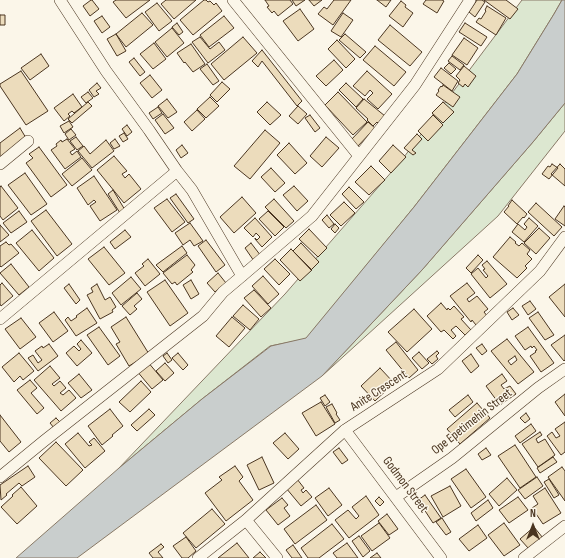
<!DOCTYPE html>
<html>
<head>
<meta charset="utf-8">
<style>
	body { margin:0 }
	#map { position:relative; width:565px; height:558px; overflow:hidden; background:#fbf6e9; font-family:"Sofia Sans Condensed",sans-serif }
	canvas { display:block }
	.north { position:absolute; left:513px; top:506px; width:40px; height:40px; -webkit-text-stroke:3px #fbf6e9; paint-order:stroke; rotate:0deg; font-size:11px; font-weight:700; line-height:16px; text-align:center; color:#4a3520 }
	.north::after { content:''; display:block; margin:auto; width:14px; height:18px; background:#4a3520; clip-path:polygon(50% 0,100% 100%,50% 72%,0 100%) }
</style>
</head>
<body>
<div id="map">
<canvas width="565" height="558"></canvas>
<div class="north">N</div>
</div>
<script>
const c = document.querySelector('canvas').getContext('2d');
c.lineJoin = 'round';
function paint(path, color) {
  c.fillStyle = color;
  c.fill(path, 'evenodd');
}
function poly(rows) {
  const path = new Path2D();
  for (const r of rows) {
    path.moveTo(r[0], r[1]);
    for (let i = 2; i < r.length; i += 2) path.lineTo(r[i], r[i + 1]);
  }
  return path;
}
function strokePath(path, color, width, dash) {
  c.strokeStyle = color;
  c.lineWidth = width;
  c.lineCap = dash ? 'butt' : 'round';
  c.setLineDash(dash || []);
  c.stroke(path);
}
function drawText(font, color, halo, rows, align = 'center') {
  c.font = font + ' "Sofia Sans Condensed",sans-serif';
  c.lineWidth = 3;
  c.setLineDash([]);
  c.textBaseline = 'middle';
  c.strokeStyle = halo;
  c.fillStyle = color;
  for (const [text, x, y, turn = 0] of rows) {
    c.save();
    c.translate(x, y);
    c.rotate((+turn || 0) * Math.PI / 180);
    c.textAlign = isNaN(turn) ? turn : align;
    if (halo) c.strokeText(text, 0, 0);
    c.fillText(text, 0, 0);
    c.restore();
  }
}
const green = poly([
	[522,0,562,0,554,14,517,74,414,207,306,339,270,346,202,399,119,468,285,294,401,161,522,0],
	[565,103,565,131,498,216,322,376,422,270,533,142,565,103]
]);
paint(green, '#dce7d0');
strokePath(green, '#887966', 1);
const water = poly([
	[562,0,565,0,565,103,533,142,422,270,322,376,77,558,16,558,119,468,202,399,271,346,306,338,414,207,517,74,554,14,562,0]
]);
paint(water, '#c9cecd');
strokePath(water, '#887966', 1);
const building = poly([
	[91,0,92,0,99,9,90,16,83,6,91,0],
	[116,0,150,0,126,18,113,2,116,0],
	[166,0,196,0,174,19,161,4,166,0],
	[204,0,206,0,208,2,210,1,214,5,216,3,222,11,193,35,180,20,204,0],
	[265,0,290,0,293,4,278,16,274,11,272,13,267,7,269,6,265,0],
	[292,0,305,0,296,6,292,0],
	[309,0,322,0,314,6,309,0],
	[334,0,351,0,333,25,318,14,324,7,327,9,334,0],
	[377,0,391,0,386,7,377,0],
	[426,0,442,0,444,1,437,13,423,4,426,0],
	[477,0,482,0,485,2,475,17,469,12,477,0],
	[484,0,506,0,518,9,510,19,484,0],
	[401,1,406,5,405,7,413,13,403,27,389,16,401,1],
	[157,3,172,21,159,31,145,12,157,3],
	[487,6,506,18,496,35,476,22,479,18,481,19,486,11,485,10,487,6],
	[300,9,314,29,298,41,283,21,300,9],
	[142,13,153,25,126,47,116,34,142,13],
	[343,13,353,20,341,37,331,31,343,13],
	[0,15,5,15,5,25,0,25,0,15],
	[102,16,110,27,102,33,94,21,102,16],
	[224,16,234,28,209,47,200,35,224,16],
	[177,23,183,32,179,35,172,27,177,23],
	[465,23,487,37,481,46,459,32,465,23],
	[390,25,422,52,410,66,378,40,390,25],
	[172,28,184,43,167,57,155,42,172,28],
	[116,34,126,51,117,56,107,39,116,34],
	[345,34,366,52,360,58,339,40,345,34],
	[200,37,210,49,219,42,225,50,208,63,192,42,200,37],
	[243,37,257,53,224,80,211,64,243,37],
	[464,38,478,48,467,65,452,55,464,38],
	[337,40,355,59,346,68,328,49,337,40],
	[154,43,166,59,153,69,140,54,154,43],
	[191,44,205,64,193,72,185,62,184,63,177,53,191,44],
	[375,46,406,72,394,86,363,60,375,46],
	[262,50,302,101,297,106,262,61,258,67,252,61,262,50],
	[41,54,49,66,30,80,21,68,41,54],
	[452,56,464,65,460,70,448,61,452,56],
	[134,58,145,72,140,76,129,62,134,58],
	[334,60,343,70,326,86,316,76,334,60],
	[449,63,456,69,451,74,444,68,449,63],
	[207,64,219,81,213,85,200,69,207,64],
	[464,66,476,76,468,87,465,84,463,87,458,83,460,80,456,76,464,66],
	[441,68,458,81,452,91,434,77,441,68],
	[21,71,48,111,26,125,0,86,0,84,21,71],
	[367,71,392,94,378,109,367,99,373,93,370,90,365,96,353,86,367,71],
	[150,75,162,90,152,98,140,83,150,75],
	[222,82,230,89,217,102,210,95,222,82],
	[97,83,101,88,96,91,99,94,94,97,89,90,97,83],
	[346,83,363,99,356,107,339,90,346,83],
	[443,85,460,97,453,107,436,95,439,91,438,90,441,86,442,87,443,85],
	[88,92,93,98,86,103,81,97,88,92],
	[338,92,367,122,353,135,325,105,338,92],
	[73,94,82,107,74,113,72,111,68,114,70,116,64,121,54,108,73,94],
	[210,97,219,106,206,118,197,109,210,97],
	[167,99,177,112,168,118,158,106,167,99],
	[364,99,385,116,378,123,377,122,373,126,367,120,368,119,356,108,364,99],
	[88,102,92,106,72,123,68,119,88,102],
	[267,102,281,115,270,125,257,112,267,102],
	[443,102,454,112,443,123,432,113,443,102],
	[298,106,307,114,298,124,289,116,298,106],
	[158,107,162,113,153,119,149,113,158,107],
	[197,110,205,119,192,131,184,122,197,110],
	[163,114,174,128,165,134,155,120,163,114],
	[310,115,320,128,315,132,305,118,310,115],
	[433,115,443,125,428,141,418,131,433,115],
	[69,121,73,127,64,133,60,126,69,121],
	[368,122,375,128,357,147,351,140,368,122],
	[127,125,132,132,127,136,122,129,127,125],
	[20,128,26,138,0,157,0,143,20,128],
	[71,129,76,135,69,140,65,134,71,129],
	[265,130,280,143,250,179,234,166,265,130],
	[124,133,128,139,123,142,119,136,124,133],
	[417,134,422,139,412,150,416,153,413,155,404,148,417,134],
	[76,137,83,146,77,150,70,141,76,137],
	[326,137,339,148,322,167,310,156,326,137],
	[67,139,75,149,70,152,72,155,77,151,81,157,65,169,51,150,57,146,56,144,61,140,62,142,67,139],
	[115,139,120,146,114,149,110,143,115,139],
	[106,140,114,151,92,168,78,151,84,146,90,154,106,140],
	[289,143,307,163,295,174,277,155,289,143],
	[182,145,188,153,181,158,176,150,182,145],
	[393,145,406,157,391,173,379,161,393,145],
	[39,147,67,185,51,197,26,163,33,158,29,154,39,147],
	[114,156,127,171,122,174,125,178,129,174,141,189,124,203,97,170,114,156],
	[82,158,92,170,72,186,62,174,82,158],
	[552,164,558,168,549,179,542,174,548,166,550,167,552,164],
	[560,164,565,169,565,186,551,174,560,164],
	[371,166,385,180,369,195,355,182,371,166],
	[271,168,285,183,275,192,261,177,271,168],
	[25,173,47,204,31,215,8,185,25,173],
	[94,176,117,210,100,221,90,206,96,202,94,200,88,205,77,188,94,176],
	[1,186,18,208,3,220,0,216,0,187,1,186],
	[294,186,308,201,297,211,283,195,294,186],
	[349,187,364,202,356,209,342,194,349,187],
	[113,190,125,210,120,213,108,194,113,190],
	[176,194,194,219,188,223,170,198,176,194],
	[242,197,256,213,234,233,220,217,242,197],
	[167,199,185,222,172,232,154,208,167,199],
	[274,199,294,221,286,228,265,207,274,199],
	[512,200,527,214,524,218,523,217,517,224,504,212,509,206,508,206,512,200],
	[344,202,355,213,341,226,330,215,344,202],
	[536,203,562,227,554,236,528,212,536,203],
	[564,206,565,207,565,226,555,219,564,206],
	[46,210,72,244,57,256,31,221,46,210],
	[19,211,27,222,11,233,3,223,19,211],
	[268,211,284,227,275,236,259,219,268,211],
	[327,215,334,224,329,228,322,220,327,215],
	[255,218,272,237,262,247,255,239,255,238,257,240,260,237,256,233,253,237,244,228,255,218],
	[529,218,538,226,524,242,512,232,518,224,525,230,527,227,524,224,529,218],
	[190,223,203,241,194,246,190,240,183,245,175,233,190,223],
	[335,224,339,228,335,233,331,229,335,224],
	[0,225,9,235,0,242,0,225],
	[539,228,550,238,536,254,524,243,539,228],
	[309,229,327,248,318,257,299,239,309,229],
	[32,230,54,258,39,271,16,243,32,230],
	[125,230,131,237,115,249,110,242,125,230],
	[510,237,516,242,515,243,519,246,522,243,530,250,527,254,532,259,525,266,527,268,517,278,493,257,510,237],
	[206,240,225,265,216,272,198,246,206,240],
	[6,242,9,245,11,244,19,253,1,267,0,266,0,246,6,242],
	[251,243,261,256,254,261,245,248,251,243],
	[301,243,319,262,311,270,293,251,301,243],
	[182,246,187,253,163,272,156,265,182,246],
	[104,247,125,273,109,285,88,259,104,247],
	[291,249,312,270,300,281,280,260,291,249],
	[187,255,195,265,191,270,193,272,177,285,175,282,172,284,163,273,187,255],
	[478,255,483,260,471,273,466,268,478,255],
	[148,259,160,274,145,286,135,273,144,266,142,264,148,259],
	[275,259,290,274,279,285,264,269,275,259],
	[487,261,507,284,490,298,471,274,478,268,486,278,488,276,483,270,485,269,482,265,487,261],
	[11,264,29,287,19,295,0,273,11,264],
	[218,273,226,283,215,292,207,283,218,273],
	[263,276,279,294,268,304,252,286,263,276],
	[131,277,141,289,121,305,112,293,131,277],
	[165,280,188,313,170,326,147,292,165,280],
	[191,280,199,294,191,299,183,285,191,280],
	[2,283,13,296,1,306,0,304,0,285,2,283],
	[467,283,475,293,467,299,469,302,477,296,488,309,484,312,488,317,476,325,472,320,471,322,450,296,467,283],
	[69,284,80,300,76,304,64,288,69,284],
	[97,284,105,300,110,297,116,307,112,310,113,312,100,319,87,295,93,292,91,288,97,284],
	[565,284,565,317,549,297,565,284],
	[254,290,271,308,261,317,244,298,254,290],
	[137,293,142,299,134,306,137,309,130,315,122,306,137,293],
	[530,301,536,309,528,315,522,306,530,301],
	[441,303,447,310,448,308,450,310,454,306,464,317,461,319,471,330,465,335,456,326,451,330,456,336,453,339,444,330,441,332,427,316,441,303],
	[243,305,259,319,250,330,233,316,243,305],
	[87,308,97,323,76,336,65,320,68,317,71,321,77,317,76,316,87,308],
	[513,308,519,315,512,320,507,312,513,308],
	[414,309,432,329,407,352,388,332,414,309],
	[54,312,68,331,53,342,39,323,54,312],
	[538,312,554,335,545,340,529,318,538,312],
	[126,317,149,354,129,366,116,344,120,342,111,327,126,317],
	[232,317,245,328,229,347,216,336,232,317],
	[21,318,36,337,20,349,5,329,21,318],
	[99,327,120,356,108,365,87,335,99,327],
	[528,327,554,363,541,372,530,356,536,352,535,351,537,350,534,346,532,348,531,346,525,350,515,336,528,327],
	[565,335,565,360,564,361,551,345,565,335],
	[507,339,534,372,518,384,491,351,507,339],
	[515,356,517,360,511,365,508,361,515,356],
	[81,340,92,353,77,366,66,353,74,346,79,351,81,349,77,344,81,340],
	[396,342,418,370,409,378,386,350,396,342],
	[49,344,58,356,38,371,28,358,33,355,38,363,42,360,35,351,42,346,43,348,49,344],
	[482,344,487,351,482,355,476,348,482,344],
	[437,351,439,353,436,356,438,359,432,364,427,359,437,351],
	[419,352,429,363,422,369,412,358,419,352],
	[19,353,34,371,23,380,20,376,14,382,2,367,19,353],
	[167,353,172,360,168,363,163,356,167,353],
	[178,353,188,365,183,370,172,358,178,353],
	[471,354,479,366,471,373,462,361,471,354],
	[147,361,163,380,152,389,136,370,147,361],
	[165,363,174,373,165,381,156,371,165,363],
	[50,366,60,378,52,384,54,386,60,381,66,388,60,393,63,395,69,390,76,398,61,411,34,380,50,366],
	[380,368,394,383,375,401,361,386,380,368],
	[79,374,92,390,81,398,68,383,79,374],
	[502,374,507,381,501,385,504,389,510,386,516,394,500,405,486,386,502,374],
	[30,380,37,388,31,393,44,408,37,414,17,390,30,380],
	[141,381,151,392,130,412,119,402,141,381],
	[565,394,565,416,555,402,565,394],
	[325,395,330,402,325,406,320,398,325,395],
	[468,395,473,402,455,417,449,410,468,395],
	[321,402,335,424,316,436,302,413,321,402],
	[477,403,490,418,460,444,447,429,477,403],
	[332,404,337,413,336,414,340,420,335,423,326,407,332,404],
	[110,409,123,426,112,435,113,436,102,445,88,426,110,409],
	[149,409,155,415,137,431,131,425,149,409],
	[526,413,530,419,525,423,520,418,526,413],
	[0,415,21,442,9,452,0,441,0,415],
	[56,418,61,423,54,428,50,423,56,418],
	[565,422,565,452,561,455,547,436,552,432,556,438,560,436,555,429,565,422],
	[531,424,536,431,520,443,515,436,531,424],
	[540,432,542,435,536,439,538,443,545,439,555,455,538,467,522,444,540,432],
	[78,433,89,446,92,445,89,442,94,438,105,451,85,468,65,444,78,433],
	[285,433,299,449,288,459,273,443,285,433],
	[56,442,83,470,66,486,39,458,56,442],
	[515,445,536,477,520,488,498,456,515,445],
	[339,448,348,460,342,464,333,452,339,448],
	[486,448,491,455,482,460,478,454,486,448],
	[262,457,274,483,259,490,247,465,262,457],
	[553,457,557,462,540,473,537,468,553,457],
	[28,466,35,477,22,486,19,483,6,494,7,495,1,500,0,485,28,466],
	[235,466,243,477,239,481,253,500,226,521,205,493,222,480,219,477,235,466],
	[562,467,565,471,565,501,548,477,562,467],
	[466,469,486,497,471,508,451,479,466,469],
	[537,477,543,486,525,499,518,490,537,477],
	[507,478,517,490,499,506,489,494,507,478],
	[297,479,304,488,301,490,303,493,306,490,312,497,301,506,286,488,297,479],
	[549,479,559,495,554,498,544,482,549,479],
	[450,486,461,506,443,517,431,496,450,486],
	[21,487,37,506,17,524,1,507,13,496,12,495,21,487],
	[329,488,342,505,328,516,315,498,329,488],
	[545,488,561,513,543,524,532,508,538,504,533,496,545,488],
	[425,495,441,518,433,523,418,500,425,495],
	[366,496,379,515,349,538,335,520,348,510,356,519,359,516,352,507,366,496],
	[379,497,384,502,380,506,375,501,379,497],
	[518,497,528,510,509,523,499,510,518,497],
	[282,498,288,505,284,508,290,516,278,525,266,510,282,498],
	[488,500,493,508,476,521,471,513,488,500],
	[316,505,327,520,295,544,284,529,316,505],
	[212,509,225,524,196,548,183,533,212,509],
	[387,514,398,529,389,535,378,521,387,514],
	[442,518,451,532,446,535,436,522,442,518],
	[379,523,390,538,372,551,361,536,379,523],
	[504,523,520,545,504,556,488,535,504,523],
	[332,524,344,539,319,558,308,558,301,548,332,524],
	[478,525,487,538,469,551,459,539,478,525],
	[534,527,543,538,529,549,520,539,534,527],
	[359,536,370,551,363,557,352,541,359,536],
	[186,537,196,551,188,558,182,558,173,546,186,537],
	[237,543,249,558,218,558,237,543],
	[347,543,358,558,337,558,333,553,347,543],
	[161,544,164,547,158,552,163,558,153,558,149,553,161,544],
	[293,545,302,558,292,558,286,550,293,545],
	[260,552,266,558,253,558,260,552],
	[377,553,381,558,370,558,377,553]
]);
paint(building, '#ecdcbc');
strokePath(building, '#4a3520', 1);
const minor = poly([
	[60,0,106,71,149,130,177,171,192,190,242,276],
	[233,0,359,156],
	[0,164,28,141],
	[0,319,177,171],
	[345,430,441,558],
	[0,477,44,441,203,316,223,292,242,276,312,216,415,85,470,0],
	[396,497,452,458,538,388,565,369],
	[246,520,277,558],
	[198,558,246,520,345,430,438,369,540,271,565,237],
	[524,558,565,526]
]);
strokePath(minor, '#4a3520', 12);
strokePath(minor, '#fbf6e9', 11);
drawText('13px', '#4a3520', '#fbf6e9', [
	["Anite Crescent",379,391,-33],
	["Ope Epetimehin Street",472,422,-38],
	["Godmon Street",405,485,53]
]);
</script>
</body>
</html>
